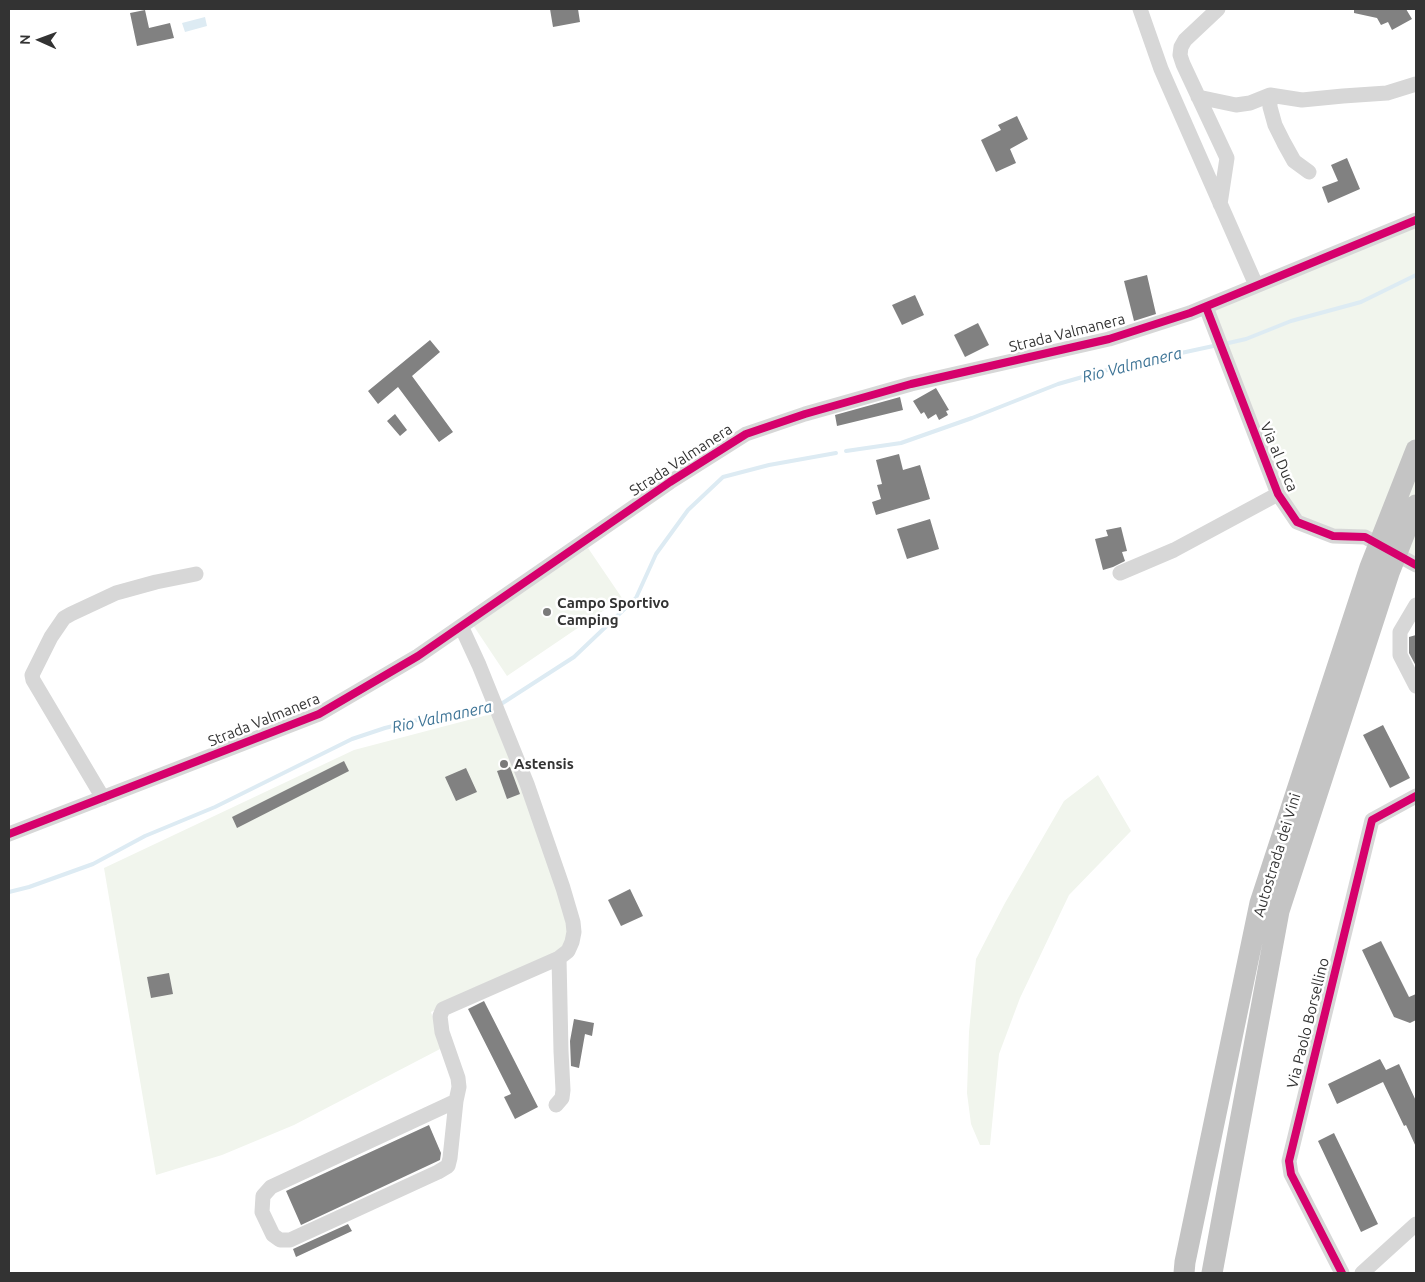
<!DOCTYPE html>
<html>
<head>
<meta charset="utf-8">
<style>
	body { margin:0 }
	#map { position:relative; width:1425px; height:1282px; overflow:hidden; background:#fff; font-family:Ubuntu,sans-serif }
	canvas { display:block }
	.frame { position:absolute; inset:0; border:10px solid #333; pointer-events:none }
	.north { position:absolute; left:15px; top:15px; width:50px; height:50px; -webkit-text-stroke:4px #fff; paint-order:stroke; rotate:272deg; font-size:14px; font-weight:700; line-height:20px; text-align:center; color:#333 }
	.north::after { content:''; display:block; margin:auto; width:18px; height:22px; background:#333; clip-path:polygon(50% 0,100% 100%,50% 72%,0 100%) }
</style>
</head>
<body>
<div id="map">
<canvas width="1425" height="1282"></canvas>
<div class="frame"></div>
<div class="north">N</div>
</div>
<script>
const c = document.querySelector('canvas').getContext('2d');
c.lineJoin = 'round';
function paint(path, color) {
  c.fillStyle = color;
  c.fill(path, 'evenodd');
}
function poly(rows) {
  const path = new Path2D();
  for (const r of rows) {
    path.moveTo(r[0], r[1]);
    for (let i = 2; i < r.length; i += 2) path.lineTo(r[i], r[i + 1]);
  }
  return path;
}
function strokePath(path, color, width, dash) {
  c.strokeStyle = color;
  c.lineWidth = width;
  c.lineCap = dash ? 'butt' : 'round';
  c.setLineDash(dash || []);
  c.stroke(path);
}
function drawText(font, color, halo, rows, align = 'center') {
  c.font = font + ' Ubuntu,sans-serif';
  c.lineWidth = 5;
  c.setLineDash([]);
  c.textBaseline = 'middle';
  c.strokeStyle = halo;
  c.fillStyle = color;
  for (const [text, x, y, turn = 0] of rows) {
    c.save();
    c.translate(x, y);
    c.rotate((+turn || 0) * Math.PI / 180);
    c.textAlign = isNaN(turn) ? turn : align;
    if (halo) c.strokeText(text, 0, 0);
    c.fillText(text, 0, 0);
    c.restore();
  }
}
paint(poly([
	[1416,220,1416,559,1365,537,1297,522,1206,307],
	[588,548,622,598,507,676,473,625],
	[495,713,569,922,563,952,431,1012,442,1048,294,1125,222,1155,156,1175,104,868,354,750],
	[1098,775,1131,831,1069,895,1020,998,999,1054,990,1145,980,1145,971,1124,967,1093,969,1032,976,959,1005,903,1064,801]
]), '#f1f5ed');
paint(poly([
	[205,17,207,26,185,32,182,23]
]), '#ddebf3');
strokePath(poly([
	[1224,344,1246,339,1291,321,1361,302,1416,275],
	[846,451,901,443,972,418,1058,384,1121,366,1218,345],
	[498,706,574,657,636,598,656,554,688,510,723,477,769,465,836,453],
	[9,892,29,887,93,864,145,836,215,807,352,739,385,728,437,715,492,707]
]), '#ddebf3', 4);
paint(poly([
	[550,9,578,9,580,22,553,27],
	[1354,9,1406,9,1412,19,1392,30,1388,22,1381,25,1377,18,1354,13],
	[145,10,149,28,170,23,174,38,137,46,130,13],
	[1017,116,1028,139,1010,149,1016,163,996,172,981,140,1001,130,998,125],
	[1347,158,1360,189,1328,203,1322,187,1338,181,1331,165],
	[1147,275,1156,314,1134,321,1124,281],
	[915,295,924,315,902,325,892,305],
	[978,323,989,345,965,357,954,335],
	[430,340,440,352,412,376,453,432,439,442,398,387,378,404,368,391],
	[936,388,949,410,946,411,948,415,939,420,936,414,928,419,924,412,921,414,913,401],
	[900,397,903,410,837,426,835,415],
	[395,414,407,430,400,436,387,421],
	[899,454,903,470,920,465,930,499,876,515,872,502,881,499,877,485,882,484,876,460],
	[930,519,939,549,907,559,897,529],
	[1121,527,1127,551,1122,552,1125,561,1113,567,1103,570,1095,539,1108,536,1106,530],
	[1416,635,1416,666,1409,653,1409,637],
	[1383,725,1410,778,1390,788,1363,735],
	[344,761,349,771,237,828,232,817],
	[510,767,520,794,507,799,497,771],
	[466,768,477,792,456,801,445,777],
	[630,889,643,916,621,926,608,900],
	[1381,941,1409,997,1416,994,1416,1020,1410,1023,1394,1017,1362,950],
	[169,973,173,994,151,998,147,977],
	[484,1001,538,1107,515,1119,504,1097,511,1094,468,1009],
	[574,1019,594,1023,592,1036,585,1034,579,1068,571,1066,570,1041],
	[1380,1059,1386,1070,1399,1064,1416,1101,1416,1147,1406,1125,1404,1126,1383,1082,1337,1104,1328,1084],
	[429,1125,441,1153,440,1160,301,1225,286,1191],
	[1334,1133,1378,1224,1361,1232,1318,1141],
	[348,1224,352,1231,296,1257,293,1249]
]), '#818181');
strokePath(poly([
	[1140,9,1161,69,1256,285],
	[1218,9,1185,40,1181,47,1180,55,1183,64,1227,158,1220,204],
	[1270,95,1270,107,1275,125,1284,143,1294,161,1309,172],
	[1198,97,1236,105,1250,103,1270,95,1302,100,1343,96,1387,93,1416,84],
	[1206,307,1278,494,1297,522,1333,536,1365,537,1416,565],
	[1120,573,1174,550,1278,494],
	[1416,605,1400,632,1400,655,1416,686],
	[103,798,33,680,32,675,51,637,64,618,71,614,116,593,156,582,196,574],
	[9,834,319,714,418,656,670,482,746,434,805,414,911,384,1109,339,1190,313,1416,220],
	[456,1101,450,1158,448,1166,438,1172,290,1240,280,1240,273,1235,262,1212,263,1196,271,1187,456,1101,459,1087,458,1078,442,1032,440,1016,443,1009,559,958,568,951,572,942,574,932,573,922,563,888,527,784,479,665,461,626],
	[556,1105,562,1098,563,1090,561,1051,559,958],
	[1342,1273,1291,1174,1289,1161,1372,820,1416,796],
	[1362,1273,1416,1224]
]), '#d7d7d7', 15);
strokePath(poly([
	[1184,1273,1185,1262,1260,903,1370,567,1416,450],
	[1212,1273,1279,911,1389,573,1416,505]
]), '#c4c4c4', 21);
strokePath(poly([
	[1206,307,1278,494,1297,522,1333,536,1365,537,1416,565],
	[9,834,319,714,418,656,670,482,746,434,805,414,911,384,1109,339,1190,313,1416,220],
	[1342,1273,1291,1174,1289,1161,1372,820,1416,796]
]), '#d6006c', 8);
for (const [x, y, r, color] of [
	[547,612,5,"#7a7a7a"],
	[504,764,5,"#7a7a7a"]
]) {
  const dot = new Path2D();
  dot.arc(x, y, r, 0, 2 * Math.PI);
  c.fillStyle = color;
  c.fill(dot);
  strokePath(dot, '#fff', 2);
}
drawText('15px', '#333', '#fff', [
	["Strada Valmanera",1067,333,-14],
	["Via al Duca",1279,457,67],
	["Strada Valmanera",681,460,-33],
	["Strada Valmanera",264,720,-22],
	["Autostrada dei Vini",1277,855,-73],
	["Via Paolo Borsellino",1308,1023,-76]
]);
drawText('bold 15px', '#333', '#fff', [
	["Campo Sportivo",557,603],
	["Camping",557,620],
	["Astensis",514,764]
], 'left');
drawText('italic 16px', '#3f7597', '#fff', [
	["Rio Valmanera",1132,365,-14],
	["Rio Valmanera",442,717,-12]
]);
</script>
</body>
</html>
